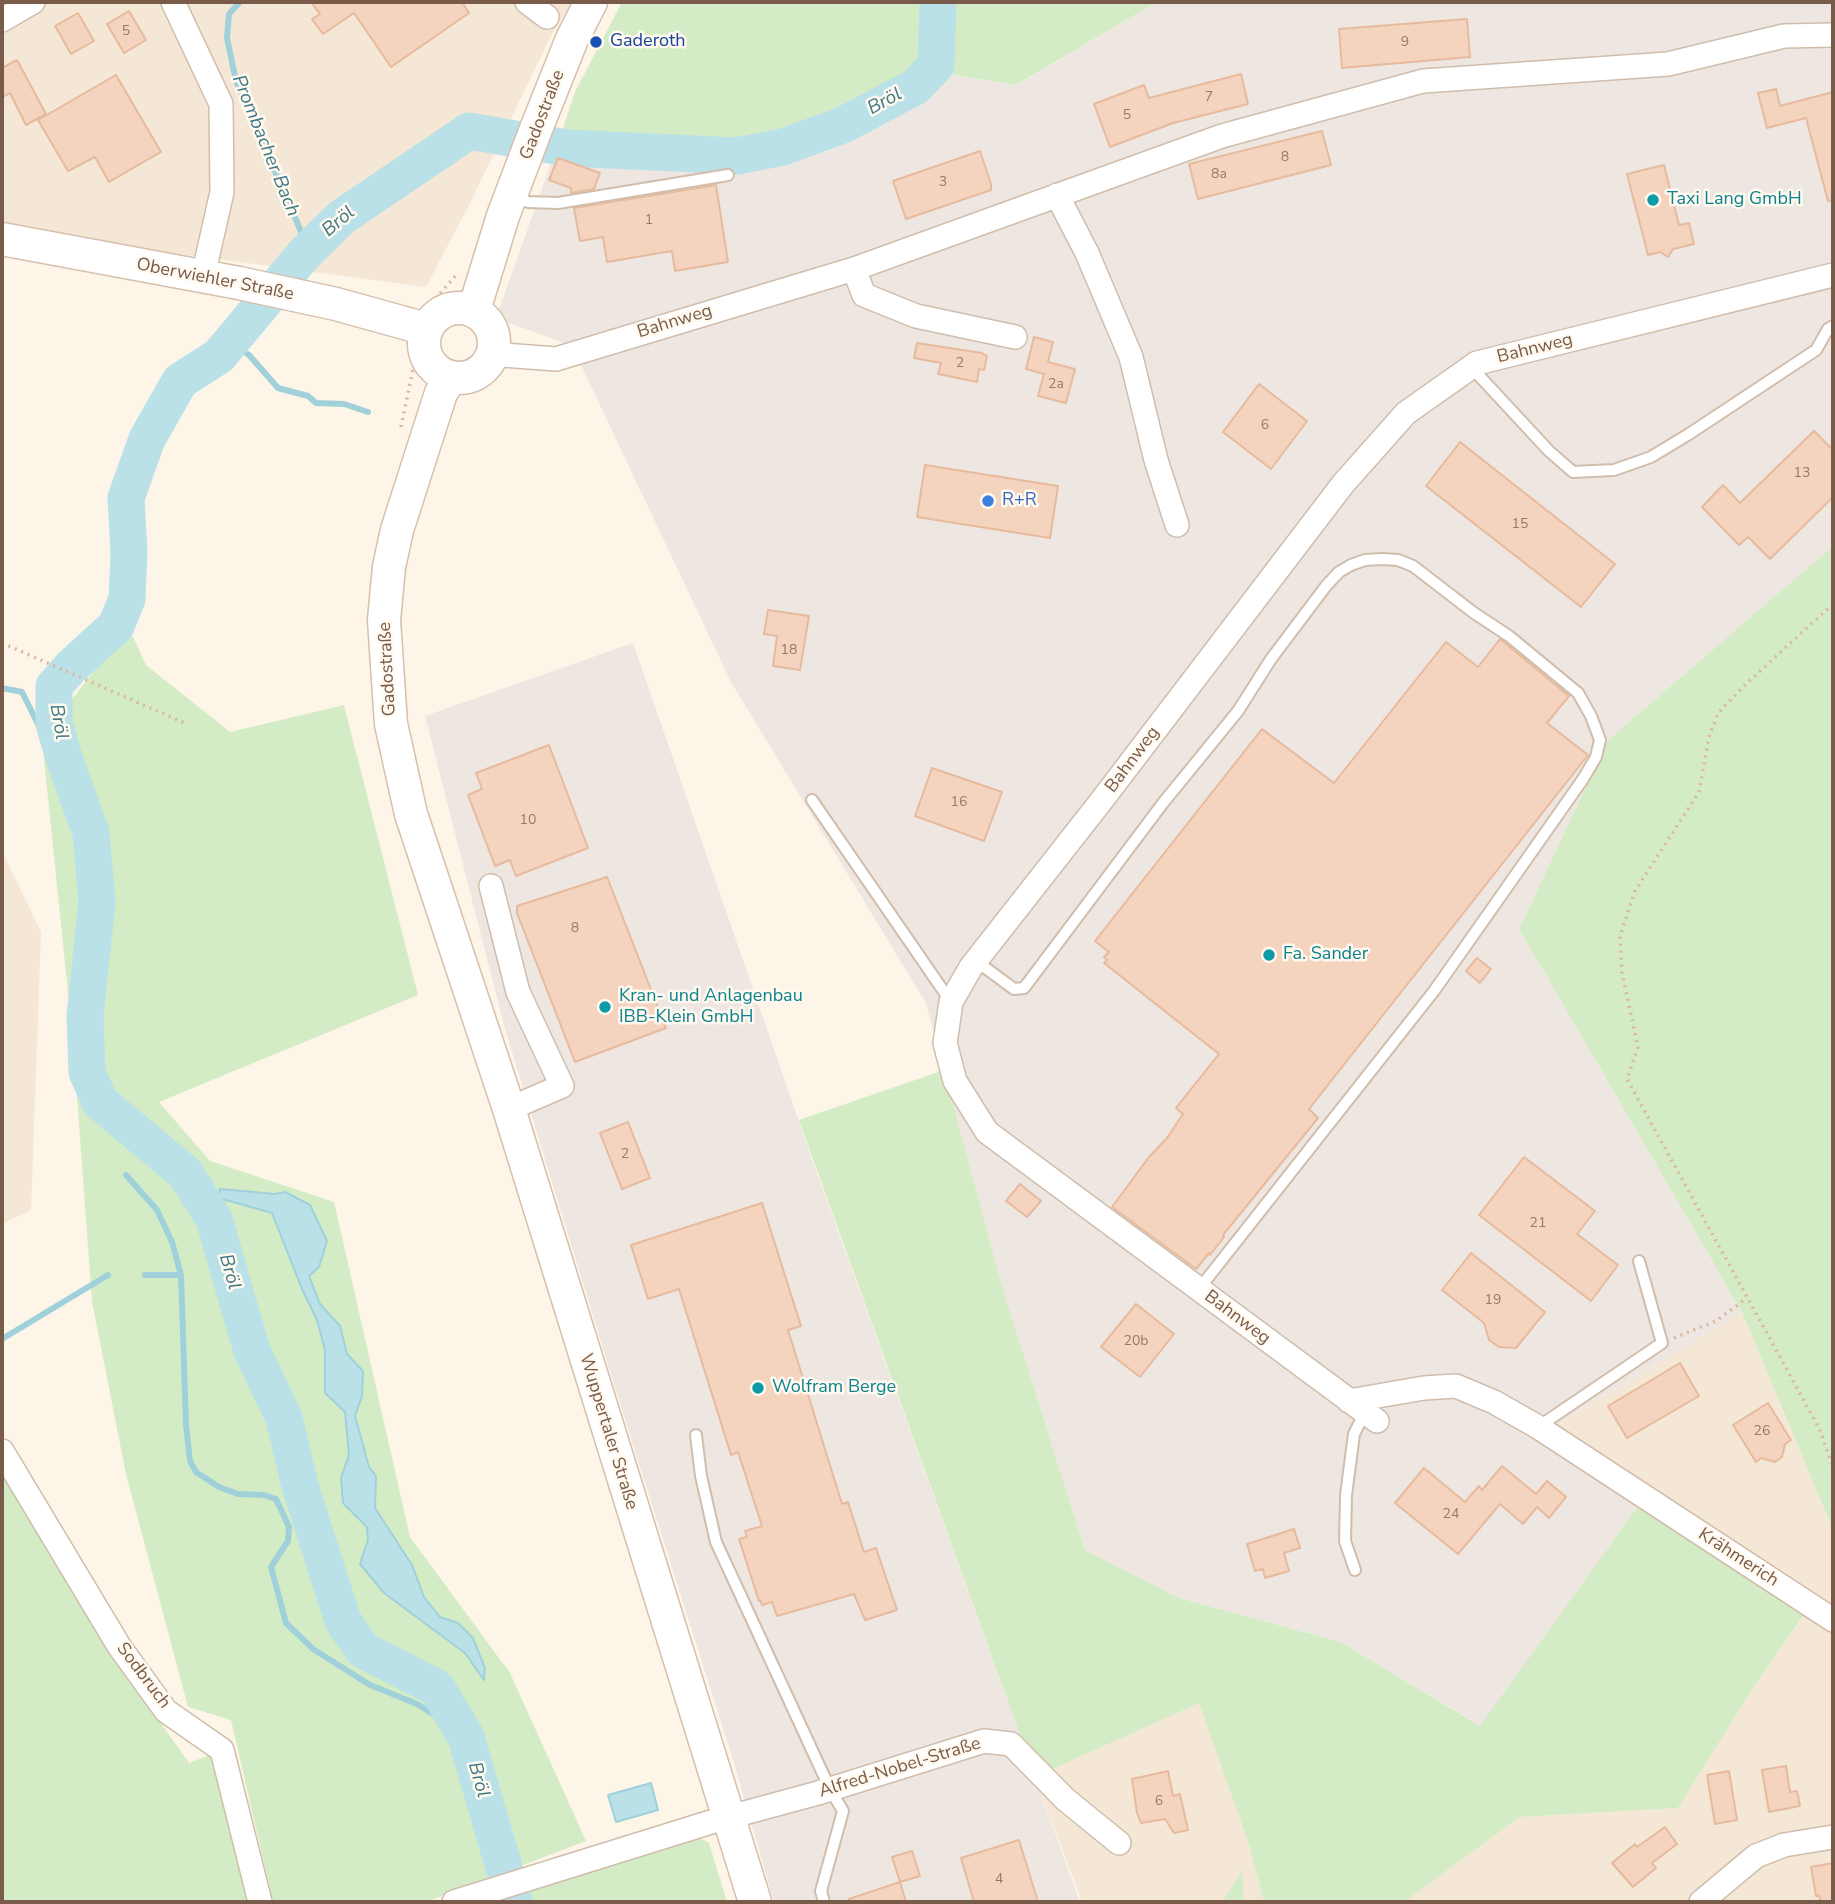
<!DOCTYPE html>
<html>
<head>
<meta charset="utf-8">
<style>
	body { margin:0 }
	#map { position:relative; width:1835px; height:1904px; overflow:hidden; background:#fdf5e7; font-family:"Nunito Sans",sans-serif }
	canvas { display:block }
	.frame { position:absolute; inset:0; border:4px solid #795b4a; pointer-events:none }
</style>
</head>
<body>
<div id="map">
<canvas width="1835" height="1904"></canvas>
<div class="frame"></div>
</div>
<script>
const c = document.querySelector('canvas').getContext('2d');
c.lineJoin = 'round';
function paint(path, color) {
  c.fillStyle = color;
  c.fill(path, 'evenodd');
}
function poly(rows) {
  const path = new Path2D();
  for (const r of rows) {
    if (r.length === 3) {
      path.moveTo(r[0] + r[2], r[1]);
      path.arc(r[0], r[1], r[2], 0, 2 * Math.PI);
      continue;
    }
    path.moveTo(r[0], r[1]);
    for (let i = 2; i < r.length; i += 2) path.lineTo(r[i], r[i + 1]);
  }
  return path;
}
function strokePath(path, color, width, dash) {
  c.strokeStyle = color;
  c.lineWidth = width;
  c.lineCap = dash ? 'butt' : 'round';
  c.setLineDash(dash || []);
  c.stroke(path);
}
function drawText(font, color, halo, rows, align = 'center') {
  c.font = font + ' "Nunito Sans",sans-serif';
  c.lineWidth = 5;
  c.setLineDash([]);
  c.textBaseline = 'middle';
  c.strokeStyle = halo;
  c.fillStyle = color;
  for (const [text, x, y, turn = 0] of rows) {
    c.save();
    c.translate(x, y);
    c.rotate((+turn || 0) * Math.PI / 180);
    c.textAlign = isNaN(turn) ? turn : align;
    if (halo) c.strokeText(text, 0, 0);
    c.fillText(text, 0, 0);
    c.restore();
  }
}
paint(poly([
	[2,2,572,2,551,36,468,207,426,287,120,246,2,225],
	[2,851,41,932,31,1210,2,1224],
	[1742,1312,1833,1530,1833,1902,1404,1902,1520,1817,1678,1808,1753,1688,1806,1613,1542,1434],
	[1199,1702,1249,1845,1264,1902,1244,1902,1241,1871,1222,1902,1082,1902,1035,1777]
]), '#f5e7d5');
paint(poly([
	[1157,2,1833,2,1833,546,1608,740,1519,929,1742,1312,1542,1434,1641,1502,1481,1726,1341,1642,1179,1598,1085,1550,1002,1286,926,1003,731,682,572,346,496,318,554,155,748,159,943,73,1017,85],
	[633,643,812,1159,1080,1902,774,1902,734,1763,622,1410,505,1029,425,716]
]), '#eee7e1');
paint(poly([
	[622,2,1157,2,1016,85,943,73,748,159,554,155,575,92],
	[1833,546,1833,1530,1742,1312,1519,929,1608,740],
	[128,626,146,665,230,732,344,705,418,995,159,1102,210,1161,334,1202,410,1537,510,1673,586,1841,426,1902,273,1902,231,1720,188,1707,126,1474,92,1302,73,1041,42,739],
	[944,1070,1002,1286,1085,1550,1179,1598,1341,1642,1480,1726,1641,1502,1806,1612,1753,1688,1678,1808,1520,1817,1404,1902,1264,1902,1249,1845,1199,1703,1035,1777,799,1120],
	[2,1469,128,1677,189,1763,222,1750,271,1902,2,1902],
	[698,1837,709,1843,727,1902,488,1902],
	[1242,1870,1244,1902,1222,1902]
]), '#d4ecc5');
const water = poly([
	[220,1189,275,1194,285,1192,310,1205,327,1241,319,1267,309,1276,320,1304,340,1326,347,1354,363,1371,362,1396,355,1416,369,1467,376,1476,375,1508,412,1565,424,1597,440,1617,458,1623,473,1638,485,1668,484,1680,465,1653,384,1593,360,1564,368,1540,367,1527,343,1503,341,1478,349,1455,345,1412,325,1393,325,1350,317,1320,302,1289,272,1213,219,1198,220,1189],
	[651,1783,658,1810,616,1822,608,1795,651,1783]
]);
paint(water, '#bae1e8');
strokePath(water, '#a0d1da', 2);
strokePath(poly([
	[240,2,229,14,227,38,236,81,309,250],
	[229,342,249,355,278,388,308,396,316,403,344,404,368,412],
	[2,688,22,692,38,724,56,730],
	[126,1175,157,1210,172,1242,181,1275],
	[145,1275,181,1275,186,1425,190,1461,196,1472,219,1487,238,1494,264,1495,276,1499,289,1527,288,1541,271,1567,286,1623,313,1649,370,1685,417,1704,462,1732],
	[2,1339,108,1275]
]), '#a0d1da', 6);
strokePath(poly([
	[514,1902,466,1737,437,1688,363,1650,343,1621,300,1486,284,1418,252,1351,214,1219,185,1173,100,1102,87,1072,85,1016,97,902,91,833,64,758,54,724,54,686,71,667,116,626,127,599,129,552,126,498,147,439,180,381,219,356,305,253,342,217,469,131,567,148,737,156,783,147,843,125,915,87,936,65,938,2]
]), '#bae1e8', 37);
const building = poly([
	[311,2,462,2,469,13,391,67,354,13,323,34,312,19,320,14,311,2],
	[129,11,146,40,124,53,107,24,129,11],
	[78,13,94,41,71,54,55,26,78,13],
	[1467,19,1470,57,1342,68,1339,29,1467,19],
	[17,60,46,114,26,125,10,93,2,97,2,68,17,60],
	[1241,74,1248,104,1173,123,1110,147,1094,104,1144,85,1149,98,1241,74],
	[116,75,161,152,109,182,95,157,68,171,38,120,116,75],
	[1776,89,1780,106,1833,92,1833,200,1828,201,1806,118,1767,128,1758,93,1776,89],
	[1322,131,1331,165,1198,199,1189,164,1322,131],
	[980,151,991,184,991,190,906,219,893,181,980,151],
	[558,158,600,173,594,189,571,193,571,188,549,180,558,158],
	[1664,165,1679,225,1689,223,1694,244,1673,249,1668,257,1660,252,1648,255,1627,174,1664,165],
	[716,185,728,262,675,271,672,251,607,262,603,237,580,241,574,208,716,185],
	[1034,337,1053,342,1048,362,1075,369,1066,403,1038,396,1044,374,1026,369,1034,337],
	[917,343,982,353,987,356,984,370,979,369,977,382,938,374,941,363,914,358,917,343],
	[1259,384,1307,421,1271,469,1223,432,1259,384],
	[1814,431,1833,450,1833,497,1770,559,1748,537,1739,545,1702,507,1723,485,1740,503,1814,431],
	[1460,442,1615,564,1581,607,1426,486,1460,442],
	[925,465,1058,486,1050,538,917,517,925,465],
	[768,610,809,616,800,670,773,666,777,636,764,634,768,610],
	[1500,639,1569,696,1547,723,1588,755,1309,1109,1318,1118,1223,1235,1224,1237,1210,1255,1209,1253,1196,1269,1112,1207,1149,1157,1167,1138,1183,1114,1176,1108,1219,1054,1104,963,1107,960,1104,957,1109,952,1095,941,1262,729,1334,783,1446,642,1478,667,1500,639],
	[549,745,588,848,516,876,510,860,495,866,468,795,482,789,476,773,549,745],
	[932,768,1002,792,984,841,915,816,932,768],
	[607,877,666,1028,575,1062,517,913,517,906,607,877],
	[1477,958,1491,969,1480,983,1466,971,1477,958],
	[628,1122,650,1178,622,1189,600,1133,628,1122],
	[1524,1157,1595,1211,1577,1234,1618,1265,1591,1301,1479,1215,1524,1157],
	[1020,1184,1041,1201,1027,1217,1006,1201,1020,1184],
	[762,1203,801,1326,788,1330,842,1504,848,1502,864,1552,876,1548,897,1610,865,1620,854,1594,777,1616,772,1602,762,1605,760,1600,759,1601,739,1539,747,1537,745,1531,762,1526,738,1452,731,1455,679,1289,648,1299,631,1245,762,1203],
	[1471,1253,1545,1312,1516,1348,1499,1347,1489,1340,1484,1323,1442,1290,1471,1253],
	[1136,1304,1174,1334,1140,1377,1101,1347,1136,1304],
	[1680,1363,1699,1396,1627,1438,1608,1406,1680,1363],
	[1768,1403,1791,1440,1785,1444,1782,1457,1775,1462,1761,1458,1756,1462,1733,1425,1768,1403],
	[1502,1466,1536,1494,1547,1481,1566,1497,1549,1518,1537,1507,1523,1524,1500,1504,1458,1554,1395,1503,1424,1468,1465,1502,1479,1486,1482,1490,1502,1466],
	[1294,1529,1300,1548,1284,1553,1289,1571,1265,1578,1263,1569,1255,1571,1247,1544,1294,1529],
	[1786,1766,1790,1792,1797,1791,1800,1806,1769,1812,1762,1770,1786,1766],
	[1168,1771,1173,1796,1180,1794,1188,1830,1174,1833,1165,1819,1141,1823,1137,1813,1132,1779,1168,1771],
	[1729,1771,1737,1820,1715,1824,1707,1775,1729,1771],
	[1665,1827,1677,1844,1652,1863,1656,1868,1633,1887,1612,1863,1635,1844,1637,1847,1665,1827],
	[1019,1840,1038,1902,974,1902,961,1858,1019,1840],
	[912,1851,920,1876,900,1882,892,1857,912,1851],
	[1833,1863,1833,1902,1821,1902,1819,1896,1816,1896,1811,1867,1833,1863],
	[900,1882,906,1902,849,1902,849,1899,900,1882]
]);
paint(building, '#f4d4be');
strokePath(building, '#e7ba9d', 2);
const lane = poly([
	[514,197,528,202,558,203,728,175],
	[1471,367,1549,451,1573,472,1614,470,1651,457,1689,434,1816,350,1828,329,1833,326],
	[812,800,951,1002],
	[976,961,1014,989,1024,988,1163,803,1238,711,1271,659,1326,586,1339,572,1351,565,1365,560,1382,559,1398,560,1413,566,1474,613,1509,636,1578,693,1591,716,1600,740,1596,757,1583,779,1434,991,1199,1289],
	[1538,1427,1662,1343,1639,1261],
	[696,1435,701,1476,716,1542,830,1789,843,1811,821,1891,824,1902],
	[1355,1570,1345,1541,1346,1495,1354,1434,1365,1412]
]);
const street = poly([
	[173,2,221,104,222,192,203,276],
	[527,2,547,17],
	[2,20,33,2],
	[1057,195,1087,253,1131,357,1156,460,1177,525],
	[854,269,864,295,916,316,1015,337],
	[494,352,503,355,556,359,854,269,1222,136,1423,81,1668,64,1784,36,1833,35],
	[491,886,518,992,562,1086,509,1109],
	[1349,1401,1424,1388,1456,1386,1494,1402,1538,1427,1833,1620],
	[1377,1421,987,1132,955,1081,945,1043,951,1002,971,967,1102,800,1343,484,1406,413,1477,363,1833,275],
	[2,1451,119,1646,166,1711,222,1750,260,1902],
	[454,1902,711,1822,818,1793,984,1741,1011,1744,1065,1799,1119,1843],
	[1701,1902,1756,1856,1784,1845,1833,1837]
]);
const secondary = poly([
	[2,239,239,283,336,304,426,329],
	[459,343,35],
	[474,310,503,216,536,129,572,39,591,2],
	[451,377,441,393,397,530,389,567,384,620,391,724,411,814,509,1109,755,1902]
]);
strokePath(lane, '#d0bdac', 14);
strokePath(street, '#d0bdac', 26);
strokePath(secondary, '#d6bfac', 35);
strokePath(poly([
	[431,304,458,273],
	[401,427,414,364,413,352],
	[1833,604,1746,684,1718,713,1709,737,1699,792,1635,891,1620,936,1622,973,1638,1047,1627,1079,1819,1428,1833,1467],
	[2,643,187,724],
	[1674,1338,1716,1321,1747,1298]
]), '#d9b7a0', 3.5, [2, 5]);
strokePath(lane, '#fff', 10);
strokePath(street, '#fff', 23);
strokePath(secondary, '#fff', 32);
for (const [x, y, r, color] of [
	[596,42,7,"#1a4fb4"],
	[1653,200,7,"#0f9aa8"],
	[988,501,7,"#3f7fe0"],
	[1269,955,7,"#0f9aa8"],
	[605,1007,7,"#0f9aa8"],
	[758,1388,7,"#0f9aa8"]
]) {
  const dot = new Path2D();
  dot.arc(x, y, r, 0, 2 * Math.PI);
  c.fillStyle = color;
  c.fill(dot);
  strokePath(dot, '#fff9ef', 2.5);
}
drawText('14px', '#987967', null, [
	["5",126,32],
	["9",1405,43],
	["7",1209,98],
	["5",1127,116],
	["8",1285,158],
	["8a",1219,175],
	["3",943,183],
	["1",649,221],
	["2",960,364],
	["2a",1056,385],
	["6",1265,426],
	["13",1802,474],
	["15",1520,525],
	["18",789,651],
	["16",959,803],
	["10",528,821],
	["8",575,929],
	["2",625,1155],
	["21",1538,1224],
	["19",1493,1301],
	["20b",1136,1342],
	["26",1762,1432],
	["24",1451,1515],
	["6",1159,1802],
	["4",999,1880]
]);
drawText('18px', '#164399', '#fff9ef', [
	["Gaderoth",610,42]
], 'left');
drawText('18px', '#795b4a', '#fff9ef', [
	["Gadostraße",543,115,-69],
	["Oberwiehler Straße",215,280,11],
	["Bahnweg",675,322,-17],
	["Bahnweg",1535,349,-14],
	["Gadostraße",388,669,-93],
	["Bahnweg",1133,760,-53],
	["Bahnweg",1237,1318,37],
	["Wuppertaler Straße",608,1432,73],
	["Krähmerich",1738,1558,33],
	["Sodbruch",143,1676,53],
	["Alfred-Nobel-Straße",900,1768,-17]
]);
drawText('18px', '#0d838f', '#fff9ef', [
	["Taxi Lang GmbH",1667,200],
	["Fa. Sander",1283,955],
	["Kran- und Anlagenbau",619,997],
	["IBB-Klein GmbH",619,1018],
	["Wolfram Berge",772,1388]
], 'left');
drawText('18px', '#366cbe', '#fff9ef', [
	["R+R",1002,501]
], 'left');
drawText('italic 19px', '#3f7986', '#fff9ef', [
	["Bröl",885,102,-28],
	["Prombacher Bach",265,146,68],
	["Bröl",339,222,-40],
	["Bröl",58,722,80],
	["Bröl",229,1272,74],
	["Bröl",478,1780,74]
]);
</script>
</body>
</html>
